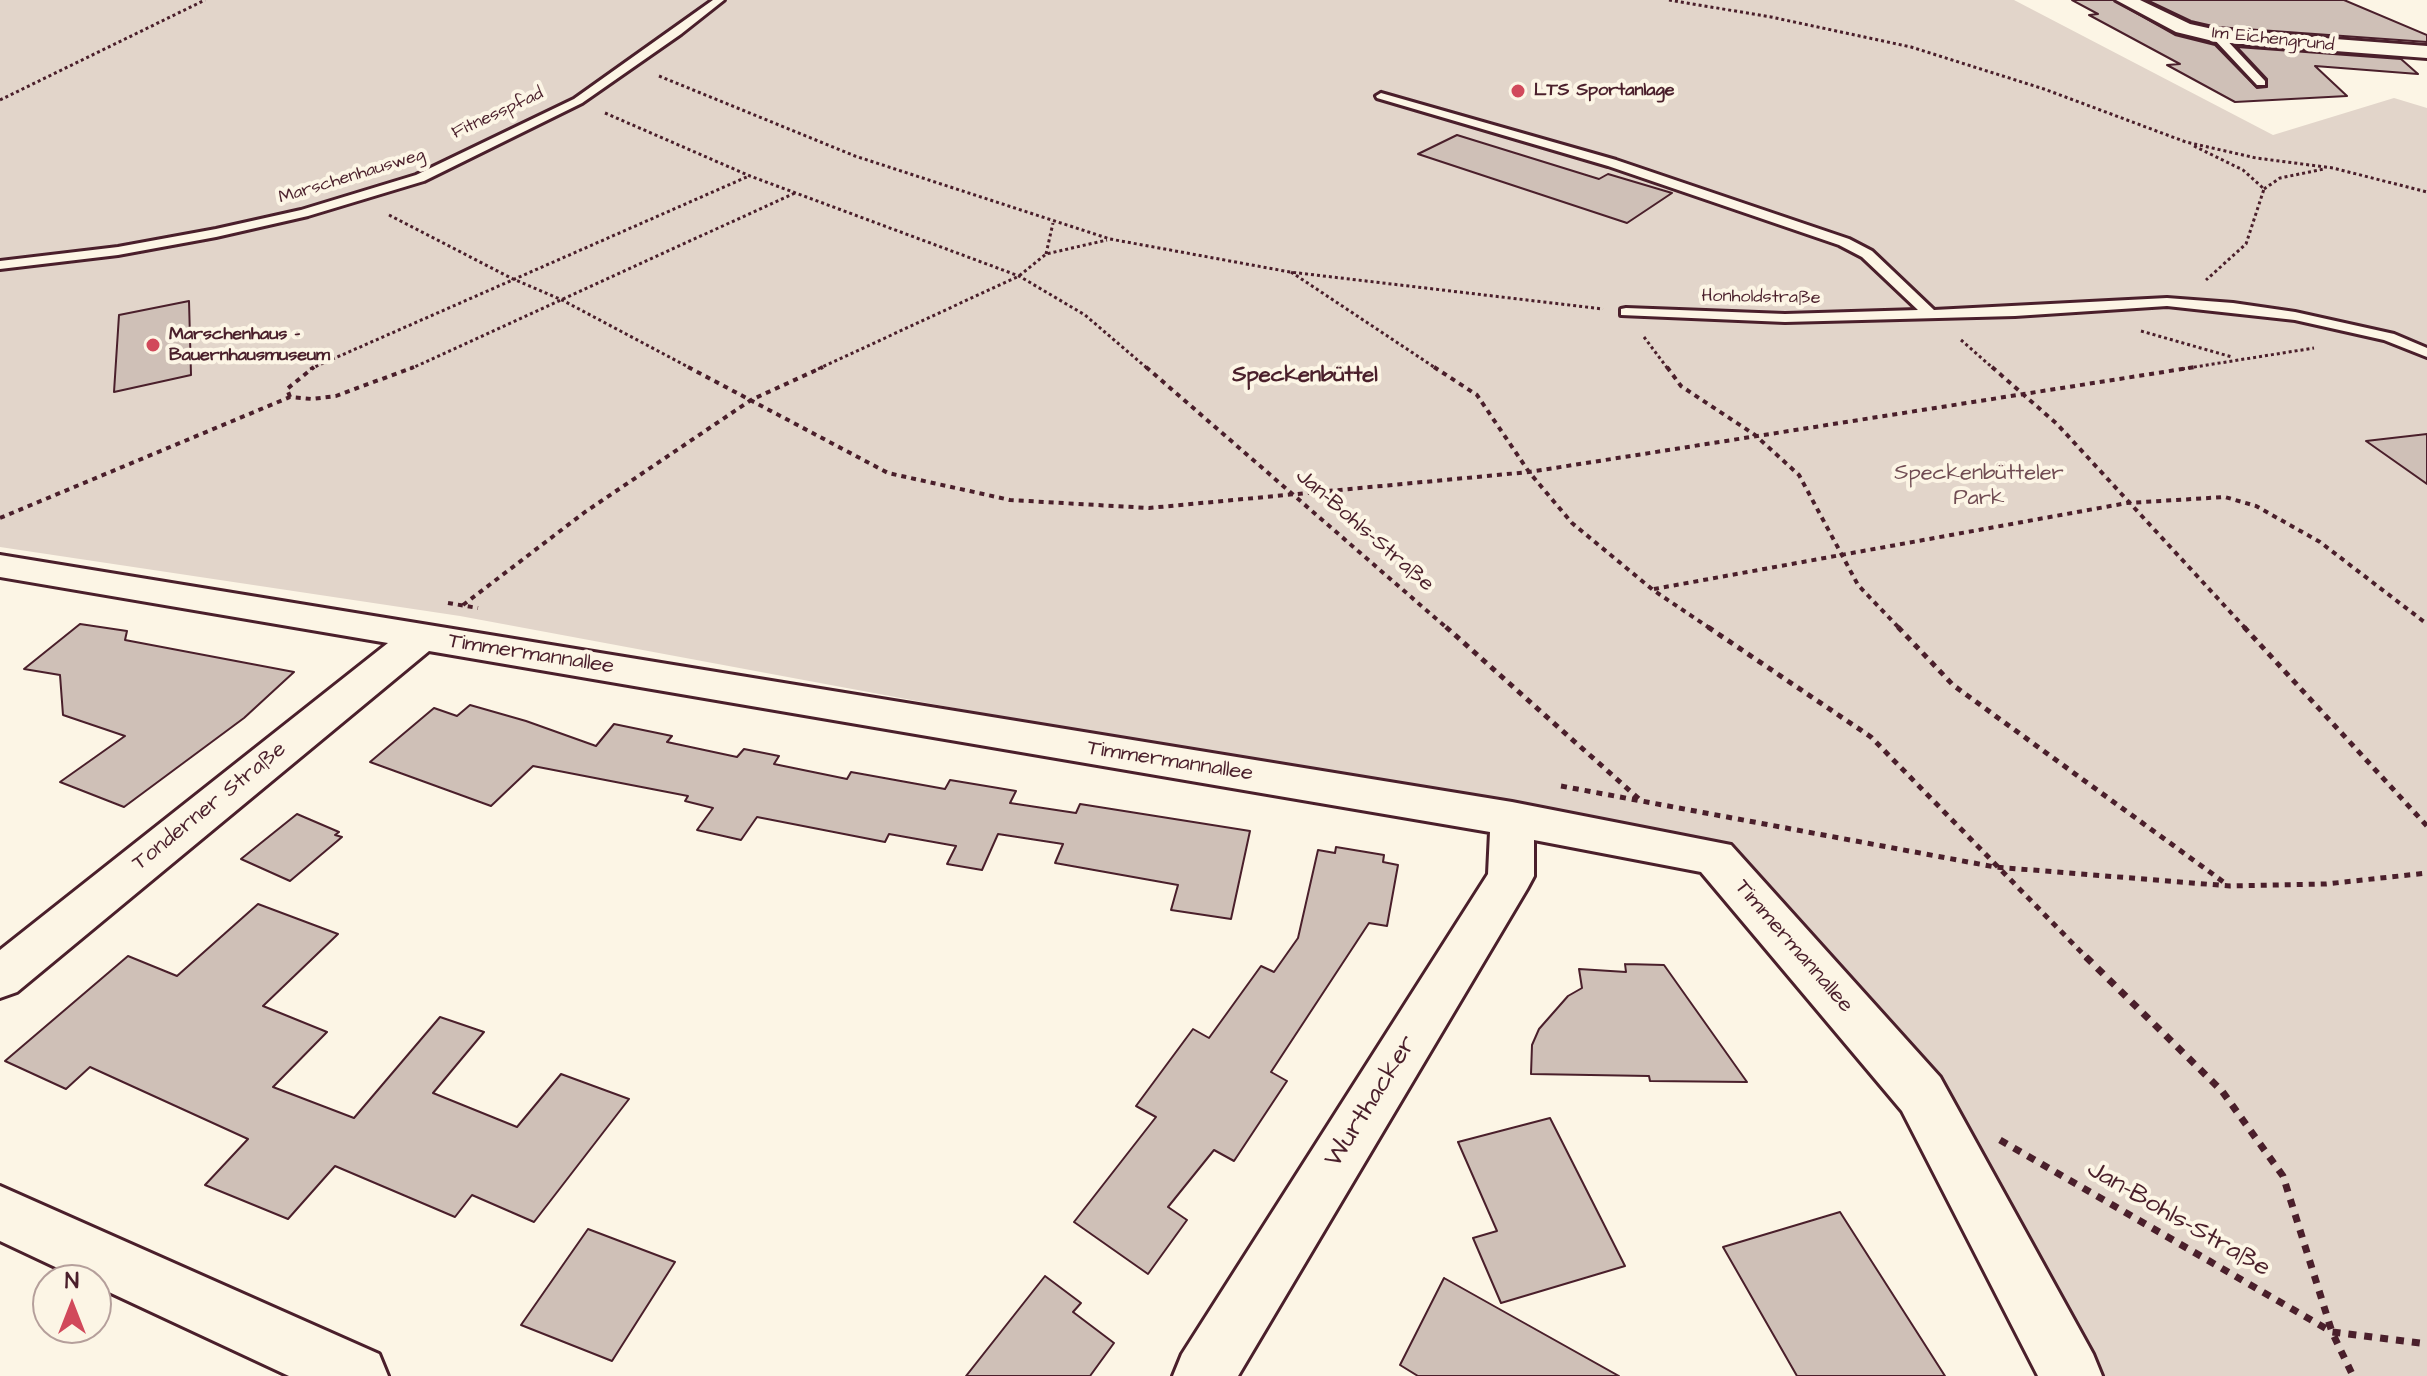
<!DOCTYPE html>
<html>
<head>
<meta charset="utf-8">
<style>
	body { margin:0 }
	#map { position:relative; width:2427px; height:1376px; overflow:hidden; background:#fcf5e5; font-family:"Architects Daughter",sans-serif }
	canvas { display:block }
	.north { position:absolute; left:32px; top:1264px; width:80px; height:80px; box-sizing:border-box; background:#fcf5e5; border:2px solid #b59f9b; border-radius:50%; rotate:0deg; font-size:22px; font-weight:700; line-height:32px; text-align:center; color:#4a1f2b }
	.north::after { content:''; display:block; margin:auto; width:28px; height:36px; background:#d1495b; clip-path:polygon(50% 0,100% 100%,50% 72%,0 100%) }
</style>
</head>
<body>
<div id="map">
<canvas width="2427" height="1376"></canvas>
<div class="north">N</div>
</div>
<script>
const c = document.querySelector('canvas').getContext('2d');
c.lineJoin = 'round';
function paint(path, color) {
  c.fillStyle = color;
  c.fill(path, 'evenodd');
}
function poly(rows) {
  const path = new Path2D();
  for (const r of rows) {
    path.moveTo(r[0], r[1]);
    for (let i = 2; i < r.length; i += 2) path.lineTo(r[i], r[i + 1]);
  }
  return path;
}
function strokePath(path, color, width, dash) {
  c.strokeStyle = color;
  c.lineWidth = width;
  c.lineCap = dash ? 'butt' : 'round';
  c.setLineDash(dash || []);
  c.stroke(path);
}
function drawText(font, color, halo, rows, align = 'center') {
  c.font = font + ' "Architects Daughter",sans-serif';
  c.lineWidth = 8;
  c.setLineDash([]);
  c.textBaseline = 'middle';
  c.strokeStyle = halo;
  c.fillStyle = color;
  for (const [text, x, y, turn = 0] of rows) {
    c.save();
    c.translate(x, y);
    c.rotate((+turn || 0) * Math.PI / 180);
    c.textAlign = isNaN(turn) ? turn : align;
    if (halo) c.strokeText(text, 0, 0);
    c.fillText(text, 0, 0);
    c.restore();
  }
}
paint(poly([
	[0,0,2014,0,2273,135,2394,98,2427,108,2427,1376,2082,1376,1929,1094,1719,853,1642,836,460,616,0,547]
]), '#e2d5ca');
const building = poly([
	[2072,0,2113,0,2175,35,2215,45,2257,88,2267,87,2267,79,2237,47,2401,59,2418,74,2315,66,2347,96,2235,102,2167,65,2180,64,2089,15,2098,14,2072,0],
	[2147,0,2344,0,2427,35,2427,42,2217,27,2191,21,2147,0],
	[1457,135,1599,179,1608,174,1672,193,1627,223,1418,154,1457,135],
	[189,301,191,375,114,392,119,315,189,301],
	[2427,434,2427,484,2366,441,2427,434],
	[80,624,127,631,125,640,294,672,244,718,124,807,60,782,125,736,63,715,60,675,24,669,80,624],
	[470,705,526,721,596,746,614,724,672,736,667,742,737,757,744,749,779,756,774,764,847,779,851,772,945,789,950,780,1016,791,1010,803,1076,813,1080,804,1250,831,1231,919,1171,910,1178,885,1055,863,1063,844,998,834,982,870,947,864,956,846,889,834,885,842,757,817,741,840,697,830,713,808,685,801,688,796,533,766,491,806,370,762,434,708,457,716,470,705],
	[297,814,339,832,335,835,342,837,290,881,241,859,297,814],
	[1336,847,1384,855,1383,862,1398,865,1387,926,1369,923,1271,1072,1287,1081,1234,1161,1214,1150,1168,1207,1187,1220,1148,1274,1074,1222,1156,1117,1136,1106,1193,1029,1209,1038,1261,966,1274,972,1298,938,1318,850,1335,853,1336,847],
	[258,904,338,934,263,1006,327,1032,273,1087,354,1118,440,1017,484,1032,433,1093,517,1127,561,1074,629,1099,534,1222,472,1195,455,1217,335,1166,288,1219,205,1185,248,1139,90,1067,66,1089,5,1061,128,956,177,976,258,904],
	[1625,964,1664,965,1747,1082,1650,1081,1649,1076,1531,1074,1532,1045,1539,1029,1568,996,1582,988,1579,969,1626,972,1625,964],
	[1550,1118,1625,1266,1501,1303,1473,1238,1497,1231,1458,1142,1550,1118],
	[1840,1212,1945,1376,1797,1376,1723,1247,1840,1212],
	[588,1229,675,1262,612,1361,521,1325,588,1229],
	[1045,1276,1081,1303,1073,1312,1114,1343,1090,1376,966,1376,1045,1276],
	[1444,1278,1501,1310,1619,1376,1418,1376,1400,1365,1444,1278]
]);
paint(building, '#cfc0b7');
strokePath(building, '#4a1f2b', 2);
const lane = poly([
	[713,0,724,0,681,34,582,103,424,181,308,216,216,237,118,255,0,269,0,261,118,247,216,229,301,210,416,175,574,99,713,0],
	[2213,34,2221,34,2265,81,2265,85,2257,85,2213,38,2213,34],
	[1381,93,1616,160,1849,239,1872,251,1934,310,2167,298,2233,303,2295,312,2394,334,2427,348,2427,357,2384,340,2295,320,2167,306,2015,316,1785,322,1621,315,1621,309,1626,308,1785,314,1918,310,1862,257,1839,245,1608,166,1377,98,1376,96,1381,93]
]);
const street = poly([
	[2116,0,2140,0,2190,24,2217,30,2427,46,2427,58,2217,42,2176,32,2116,0],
	[0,555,1512,802,1731,845,1940,1077,2093,1354,2102,1376,2038,1376,1902,1111,1701,872,1534,840,1534,876,1527,889,1238,1376,1173,1376,1182,1354,1488,874,1490,832,429,651,17,992,0,998,0,950,388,643,0,577,0,555],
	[0,1186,379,1354,388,1376,289,1376,96,1286,96,1280,83,1280,0,1241,0,1186]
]);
strokePath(lane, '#4a1f2b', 6);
strokePath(street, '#4a1f2b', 6);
strokePath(poly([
	[1669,0,1771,17,1911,47,2044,89,2186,142,2256,158,2333,168,2427,192],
	[659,76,855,156,1110,239,1290,272,1603,309],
	[0,100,205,0],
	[605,113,750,176,1019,276,1085,315,1148,369],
	[2194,146,2243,170,2264,189,2246,244,2206,280],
	[2264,189,2280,178,2324,169],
	[389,215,511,278,562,300,692,369],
	[1046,254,1053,223],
	[1291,272,1437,369],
	[2141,331,2232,357],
	[1644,337,1668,369],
	[1961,340,1994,369],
	[310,369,749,176],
	[410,369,797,192],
	[818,369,1019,276,1046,254,1107,240],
	[2182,369,2314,348]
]), '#4a1f2b', 3, [3, 3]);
strokePath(poly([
	[688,367,888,473,1010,500,1149,508,1529,472,2195,367],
	[1146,367,1448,629],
	[1434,367,1477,395,1529,472,1572,523,1653,590,1711,629],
	[1667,367,1681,386,1755,435,1799,475,1858,585,1900,629],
	[1992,367,2057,424,2246,629],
	[290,397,287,389,314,367],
	[0,518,290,397,312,399,336,396,414,367],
	[1654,589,2127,503,2225,497,2256,506,2320,542,2427,624],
	[448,603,478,608],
	[463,605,585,512,751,400,823,367]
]), '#4a1f2b', 4, [5, 5]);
strokePath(poly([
	[1446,627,1639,799],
	[1708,627,1871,737,2088,959],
	[1898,627,1953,685,2229,886],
	[2244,627,2427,826],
	[1561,786,1995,867,2230,886,2326,884,2427,873]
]), '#4a1f2b', 5, [6, 6]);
strokePath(poly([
	[2086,957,2222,1091,2283,1176,2332,1332,2353,1376],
	[2000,1140,2332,1332,2427,1344]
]), '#4a1f2b', 7, [8, 8]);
paint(lane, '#fcf5e5');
paint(street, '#fcf5e5');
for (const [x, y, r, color] of [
	[1518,91,8,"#d1495b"],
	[153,345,8,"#d1495b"]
]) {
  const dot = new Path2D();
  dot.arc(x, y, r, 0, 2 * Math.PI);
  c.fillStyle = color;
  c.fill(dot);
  strokePath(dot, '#fcf5e5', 3);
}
drawText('18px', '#4a1f2b', '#fcf5e5', [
	["Im Eichengrund",2273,40,6],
	["Fitnesspfad",498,114,-25],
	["Marschenhausweg",352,177,-17],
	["Honholdstraße",1761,298,1]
]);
drawText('bold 18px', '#4a1f2b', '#fcf5e5', [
	["LTS Sportanlage",1534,91],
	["Marschenhaus -",169,335],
	["Bauernhausmuseum",169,356]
], 'left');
drawText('bold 22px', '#4a1f2b', '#fcf5e5', [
	["Speckenbüttel",1305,376]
]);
drawText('22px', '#704c53', '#fcf5e5', [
	["Speckenbütteler",1979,474],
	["Park",1979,499]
]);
drawText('22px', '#4a1f2b', '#fcf5e5', [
	["Jan-Bohls-Straße",1364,531,41],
	["Timmermannallee",531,655,9],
	["Timmermannallee",1170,762,9],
	["Tonderner Straße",210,807,-39],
	["Timmermannallee",1793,947,49]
]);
drawText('26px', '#4a1f2b', '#fcf5e5', [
	["Wurthacker",1372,1102,-58],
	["Jan-Bohls-Straße",2178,1220,30]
]);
</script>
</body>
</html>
